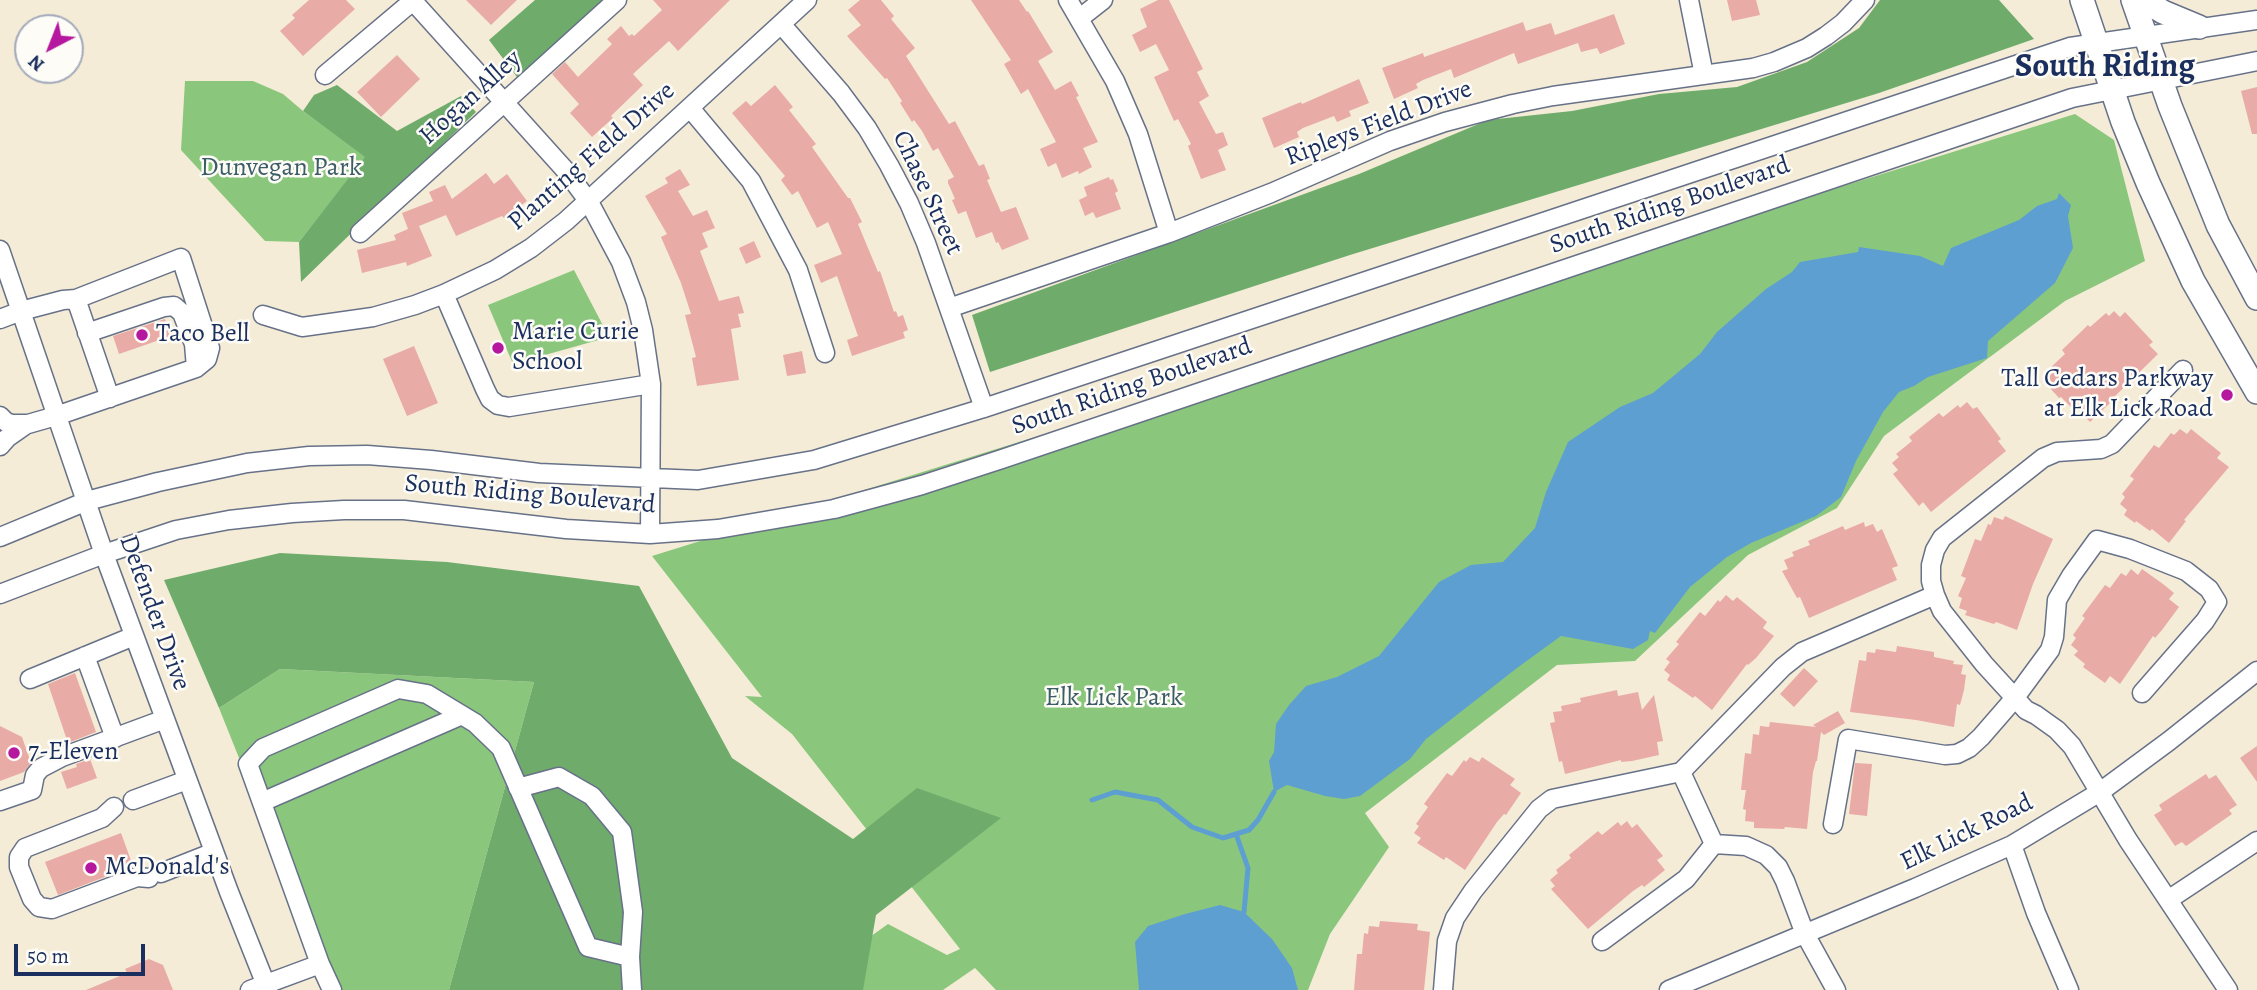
<!DOCTYPE html>
<html>
<head>
<meta charset="utf-8">
<style>
	body { margin:0 }
	#map { position:relative; width:2257px; height:990px; overflow:hidden; background:#f4ecd7; font-family:Alegreya,serif }
	canvas { display:block }
	.north { position:absolute; left:14px; top:14px; width:70px; height:70px; box-sizing:border-box; background:#fdfcf7; border:2px solid #a3aaba; border-radius:50%; rotate:222deg; font-size:19px; font-weight:700; line-height:28px; text-align:center; color:#1b2f5e }
	.north::after { content:''; display:block; margin:auto; width:24px; height:32px; background:#b5179e; clip-path:polygon(50% 0,100% 100%,50% 72%,0 100%) }
	.scale { position:absolute; left:14px; top:944px; width:131px; height:32px; box-sizing:border-box; border:4px solid #1b2f5e; border-top:0; padding-left:9px; font-size:21px; line-height:24px; white-space:nowrap; color:#1b2f5e; -webkit-text-stroke:5px #fdfcf7; paint-order:stroke }
</style>
</head>
<body>
<div id="map">
<canvas width="2257" height="990"></canvas>
<div class="north">N</div>
<div class="scale">50 m</div>
</div>
<script>
const c = document.querySelector('canvas').getContext('2d');
c.lineJoin = 'round';
function paint(path, color) {
  c.fillStyle = color;
  c.fill(path, 'evenodd');
}
function poly(rows) {
  const path = new Path2D();
  for (const r of rows) {
    path.moveTo(r[0], r[1]);
    for (let i = 2; i < r.length; i += 2) path.lineTo(r[i], r[i + 1]);
  }
  return path;
}
function strokePath(path, color, width, dash) {
  c.strokeStyle = color;
  c.lineWidth = width;
  c.lineCap = dash ? 'butt' : 'round';
  c.setLineDash(dash || []);
  c.stroke(path);
}
function drawText(font, color, halo, rows, align = 'center') {
  c.font = font + ' Alegreya,serif';
  c.lineWidth = 5;
  c.setLineDash([]);
  c.textBaseline = 'middle';
  c.strokeStyle = halo;
  c.fillStyle = color;
  for (const [text, x, y, turn = 0] of rows) {
    c.save();
    c.translate(x, y);
    c.rotate((+turn || 0) * Math.PI / 180);
    c.textAlign = isNaN(turn) ? turn : align;
    if (halo) c.strokeText(text, 0, 0);
    c.fillText(text, 0, 0);
    c.restore();
  }
}
paint(poly([
	[185,81,253,81,283,94,303,111,366,157,299,242,265,241,181,150],
	[2075,114,2114,140,2145,261,2065,301,1884,436,1837,508,1748,555,1635,661,1557,665,1365,813,1389,847,1330,934,1308,990,996,990,975,968,943,990,808,990,818,974,888,924,947,955,960,949,792,734,745,696,762,697,652,556],
	[574,270,609,337,513,364,488,305],
	[280,669,534,682,449,990,332,990,219,708]
]), '#8ac77d');
paint(poly([
	[535,0,608,0,520,81,489,40],
	[1880,0,1999,0,2034,39,1879,93,1350,255,990,372,972,315,1359,174,1488,120,1572,111,1659,94,1737,87,1807,62,1859,28],
	[337,85,397,131,461,96,476,112,301,282,299,242,365,157,303,111,314,95],
	[280,553,447,562,639,586,732,758,853,839,917,788,1001,818,876,915,863,990,449,990,534,682,280,669,219,708,164,580]
]), '#6fac6c');
paint(poly([
	[2059,193,2071,205,2068,216,2073,248,2055,283,1988,341,1987,358,1928,377,1914,386,1899,392,1883,412,1856,461,1841,497,1832,504,1816,516,1751,543,1727,557,1690,587,1655,633,1650,631,1648,640,1633,649,1561,636,1517,668,1426,739,1410,759,1360,796,1344,799,1325,796,1287,785,1274,792,1269,761,1274,752,1276,724,1289,705,1306,686,1337,677,1379,656,1439,582,1471,565,1503,562,1535,528,1546,492,1568,442,1620,407,1653,393,1700,354,1717,332,1766,289,1792,272,1800,262,1858,252,1859,247,1920,256,1943,266,1951,248,2019,220,2037,206,2057,199],
	[1220,905,1244,912,1272,939,1292,968,1298,990,1139,990,1135,942,1148,926,1185,914]
]), '#5e9fd1');
strokePath(poly([
	[1092,800,1115,792,1158,800,1192,827,1223,838,1249,830,1258,820,1274,792],
	[1236,834,1248,868,1244,912]
]), '#5e9fd1', 5);
paint(poly([
	[309,0,346,0,355,9,303,56,280,31,295,18,292,15],
	[466,0,517,0,491,25],
	[653,0,730,0,678,51,669,41,633,74,643,85,611,116,613,118,592,137,570,113,579,104,552,74,565,62,578,77,612,44,607,39,621,26,629,36,632,34,634,36,662,10],
	[860,0,881,0,894,16,891,19,915,48,906,56,949,124,955,121,979,166,984,164,990,179,987,180,1001,212,1016,207,1029,239,1002,250,998,242,996,243,992,232,976,238,966,211,958,214,952,200,955,199,948,183,948,180,954,177,938,148,933,151,922,131,914,120,912,122,900,103,902,101,887,78,885,79,847,36,861,25,848,10],
	[971,0,1019,0,1027,12,1028,11,1053,52,1038,61,1055,90,1071,81,1079,96,1076,97,1098,142,1083,148,1092,167,1079,174,1078,171,1062,178,1056,163,1048,167,1040,149,1056,142,1028,89,1021,94,1004,64,1011,60],
	[1158,0,1169,0,1203,69,1197,72,1209,96,1199,102,1216,134,1223,132,1228,145,1218,150,1226,170,1201,179,1188,146,1191,144,1178,119,1174,121,1154,77,1169,70,1156,44,1140,52,1132,35,1147,27,1140,9],
	[1727,0,1756,0,1760,15,1732,21],
	[1614,14,1625,44,1600,54,1597,48,1581,52,1578,43,1518,64,1514,53,1454,78,1451,69,1423,80,1416,84,1418,88,1394,99,1382,68,1423,53,1424,57,1523,22,1526,31,1551,23,1555,35],
	[397,55,420,79,381,117,357,92],
	[1359,79,1369,103,1349,111,1351,116,1337,122,1334,116,1303,128,1297,132,1299,137,1274,148,1262,118,1301,102,1302,104],
	[775,85,793,107,789,110,816,144,812,147,848,198,850,198,862,222,858,224,878,272,880,271,894,312,896,311,898,317,903,315,908,330,903,332,905,338,852,356,847,340,858,336,837,276,821,283,814,265,842,254,828,222,817,228,798,191,792,195,781,180,785,176,732,113,746,101,751,106],
	[2257,87,2257,134,2252,134,2241,91],
	[680,169,690,185,678,191,693,216,707,210,715,228,702,233,708,247,700,251,719,301,739,296,744,313,738,314,741,327,731,329,739,380,697,386,692,358,696,357,685,315,691,314,681,283,661,237,667,234,645,196,668,183,665,178],
	[486,173,494,184,507,174,527,201,504,218,502,216,456,236,446,215,419,226,432,256,407,266,406,262,362,273,357,250,396,240,394,235,408,229,402,213,433,201,429,192,445,185,452,199],
	[1109,177,1110,180,1113,179,1118,191,1115,193,1121,209,1096,218,1093,212,1085,216,1079,200,1087,196,1084,187],
	[754,241,761,257,746,264,739,248],
	[2114,311,2120,317,2125,312,2153,342,2149,345,2158,354,2109,402,2110,403,2090,422,2075,406,2072,408,2061,397,2059,398,2050,388,2053,385,2047,378,2054,371,2050,368,2065,354,2062,350,2088,325,2090,327,2106,313,2109,316],
	[165,319,171,336,119,354,113,336],
	[414,346,438,403,407,416,383,359],
	[802,351,806,373,787,376,783,355],
	[1967,402,1973,409,1977,407,2001,439,1998,441,2006,451,1931,512,1923,502,1919,506,1893,474,1898,470,1892,463,1899,457,1896,454,1912,441,1909,437,1939,413,1943,417,1958,405,1960,408],
	[2180,429,2187,434,2191,429,2221,453,2217,458,2229,467,2184,520,2186,521,2169,543,2152,529,2150,531,2136,521,2135,523,2124,515,2127,510,2120,504,2125,497,2122,494,2134,479,2130,476,2154,445,2159,448,2171,433,2174,435],
	[2005,516,2053,539,2033,584,2017,630,1996,622,1994,624,1965,615,1967,611,1959,608,1962,598,1958,596,1966,578,1961,576,1975,539,1981,541,1988,524,1991,525,1994,517,2003,520],
	[1864,522,1865,527,1873,524,1877,532,1882,529,1898,566,1892,568,1897,580,1809,618,1800,597,1797,598,1782,571,1788,569,1784,560,1794,556,1792,552,1810,545,1808,541,1843,526,1845,530],
	[2131,569,2138,575,2142,569,2163,584,2174,593,2169,599,2179,607,2162,630,2155,638,2153,636,2120,684,2110,676,2105,683,2083,667,2085,664,2074,655,2078,651,2071,645,2076,638,2073,635,2085,618,2082,616,2105,585,2110,588,2121,573,2126,576],
	[1726,595,1733,601,1737,597,1767,622,1763,628,1774,636,1756,658,1748,665,1747,664,1712,710,1695,696,1693,698,1667,680,1670,675,1664,670,1670,662,1666,659,1679,644,1676,642,1700,612,1705,616,1718,600,1720,602],
	[1897,646,1934,652,1934,657,1954,661,1953,664,1963,665,1961,674,1966,675,1964,690,1960,705,1957,704,1954,727,1916,720,1850,712,1859,660,1866,661,1867,652,1875,653,1876,649,1896,652],
	[1804,668,1818,681,1794,707,1780,694],
	[75,673,96,732,68,743,48,684],
	[1617,690,1618,696,1638,692,1642,710,1654,695,1663,741,1657,742,1659,755,1632,761,1621,762,1621,760,1565,774,1562,761,1559,762,1550,723,1555,722,1553,712,1562,711,1561,706,1581,702,1580,698],
	[1838,711,1845,723,1824,735,1821,732,1817,761,1816,761,1813,772,1807,829,1785,827,1784,829,1754,828,1754,822,1745,821,1746,810,1743,809,1746,790,1741,790,1745,753,1751,754,1753,734,1759,735,1760,726,1769,727,1770,722,1816,727,1813,725],
	[0,726,22,737,31,763,24,772,0,781],
	[2257,746,2257,782,2240,758],
	[1470,757,1479,762,1482,757,1515,779,1510,785,1521,793,1506,815,1504,814,1497,822,1465,870,1446,857,1444,860,1417,843,1421,838,1414,833,1419,826,1416,824,1428,807,1424,804,1447,773,1452,776,1464,760,1466,762],
	[90,759,97,778,67,789,61,772,77,767,76,764],
	[1855,763,1872,764,1867,816,1849,814],
	[2206,774,2209,779,2216,775,2237,805,2229,810,2232,814,2186,846,2182,842,2175,846,2154,815,2162,810,2159,805],
	[1627,821,1632,828,1637,824,1663,856,1657,860,1665,870,1644,887,1642,885,1633,891,1588,929,1551,889,1555,886,1550,880,1558,873,1556,870,1571,858,1569,855,1598,831,1602,835,1618,822,1621,826],
	[121,833,133,866,58,895,45,862],
	[1380,921,1418,924,1417,930,1430,932,1424,990,1354,990,1357,954,1362,954,1364,933,1368,934,1369,926,1379,927],
	[149,959,163,965,173,990,86,990,127,973,125,969]
]), '#e9aba6');
const minor = poly([
	[412,0,566,171,589,202,621,262,636,302,643,330,651,384,650,534],
	[1068,0,1115,81,1138,134,1169,233],
	[1689,0,1704,75],
	[1080,18,1103,0],
	[781,24,841,93,867,128,889,165,909,203,926,243,984,408],
	[325,75,414,0],
	[690,108,751,181,798,270,825,353],
	[360,233,617,0],
	[0,250,104,554,229,892,268,990],
	[444,294,485,389,490,399,498,405,509,407,651,384],
	[76,299,110,398],
	[949,308,1169,233,1271,193,1390,141,1445,122,1513,104,1553,96,1753,68,1774,62,1807,48,1826,36,1843,23,1865,0],
	[263,315,302,327,373,317,415,305,444,294,495,270,531,248,566,221,807,0],
	[0,319,21,311,63,300,76,299,181,258,210,348,207,359,196,368,56,416,28,424,12,424,6,422,0,416],
	[87,333,164,307,174,306,182,313,194,344,196,368],
	[2183,370,2112,444,2101,449,2057,452,2043,458,1942,538,1935,550,1931,565,1931,581,1935,595,1942,611,1984,664,2026,710,2036,715,2057,730,2072,746,2128,840,2228,990],
	[0,446,7,438,27,424],
	[0,537,87,501,158,482,247,463,309,456,367,455,431,460,539,473,698,480,814,460,984,408,2070,47,2257,20],
	[0,594,104,554,176,530,229,520,292,513,344,510,404,510,566,529,650,534,718,529,834,509,922,485,1002,459,2072,98,2257,61],
	[85,656,115,738],
	[30,679,134,636],
	[1681,772,1714,844,1746,846,1766,855,1778,867,1785,881,1805,934,1836,990],
	[518,788,559,777,592,796,622,832,633,912,630,957],
	[133,800,187,780],
	[0,801,32,790,35,775,41,768,62,757,165,719],
	[262,802,462,715],
	[114,807,102,818,25,848,19,857,19,867,32,899,39,907,52,909,137,877,149,878],
	[1833,824,1848,739,1945,755,1957,754,1969,748,1981,737,2014,699,2050,650,2054,637,2057,600,2071,576,2097,540,2130,549,2186,571,2209,589,2217,602,2205,621,2142,693],
	[2012,845,2036,913,2069,990],
	[161,873,214,852],
	[2168,900,2257,841],
	[1602,941,1686,879,1714,844],
	[320,964,332,990],
	[250,990,320,964,248,764,263,748,398,689,427,694,475,723,501,748,588,947,630,957,632,990],
	[1443,990,1447,941,1455,918,1473,891,1539,809,1552,799,1681,772,1783,667,1802,652,1935,595],
	[1669,990,1915,888,2012,845,2100,792,2169,741,2257,671]
]);
const major = poly([
	[2082,0,2123,122,2148,183,2193,281,2257,392],
	[2133,0,2170,106,2218,225,2257,298],
	[2143,0,2163,12,2199,27]
]);
strokePath(minor, '#677188', 21);
strokePath(major, '#677188', 26);
strokePath(minor, '#fff', 18);
strokePath(major, '#fff', 23);
for (const [x, y, r, color] of [
	[142,335,7,"#b5179e"],
	[498,348,7,"#b5179e"],
	[2227,395,7,"#b5179e"],
	[14,753,7,"#b5179e"],
	[91,868,7,"#b5179e"]
]) {
  const dot = new Path2D();
  dot.arc(x, y, r, 0, 2 * Math.PI);
  c.fillStyle = color;
  c.fill(dot);
  strokePath(dot, '#fdfcf7', 2.5);
}
drawText('26px', '#1b2f5e', '#fdfcf7', [
	["Hogan Alley",471,98,-42],
	["Ripleys Field Drive",1379,124,-21],
	["Planting Field Drive",592,157,-41],
	["Chase Street",927,193,65],
	["South Riding Boulevard",1670,206,-19],
	["South Riding Boulevard",1132,387,-19],
	["South Riding Boulevard",530,495,5],
	["Defender Drive",154,613,70],
	["Elk Lick Road",1967,833,-26]
]);
drawText('26px', '#3c5d67', '#fdfcf7', [
	["Dunvegan Park",281,169],
	["Elk Lick Park",1114,699]
]);
drawText('26px', '#1b2f5e', '#fdfcf7', [
	["Marie Curie",512,333],
	["School",512,363],
	["Taco Bell",156,335],
	["Tall Cedars Parkway",2213,380,"right"],
	["at Elk Lick Road",2213,410,"right"],
	["7-Eleven",28,753],
	["McDonald's",105,868]
], 'left');
drawText('bold 33px', '#1b2f5e', '#fdfcf7', [
	["South Riding",2105,68]
]);
</script>
</body>
</html>
